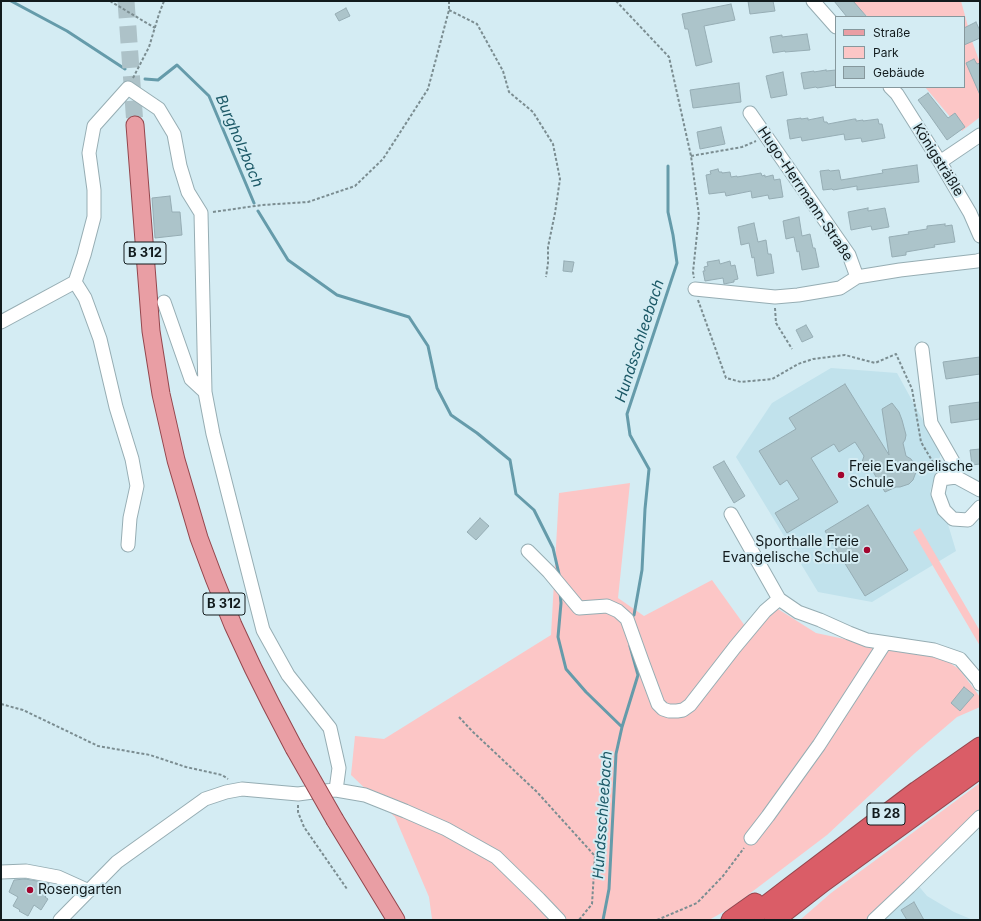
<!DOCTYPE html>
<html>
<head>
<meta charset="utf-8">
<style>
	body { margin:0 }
	#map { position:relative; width:981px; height:921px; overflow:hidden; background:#d4ecf3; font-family:Inter,sans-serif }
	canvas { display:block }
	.frame { position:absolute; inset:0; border:2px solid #121b1d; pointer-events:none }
	.legend { position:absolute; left:835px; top:16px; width:130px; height:72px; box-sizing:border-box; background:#d4ecf3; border:1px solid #86989d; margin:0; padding:5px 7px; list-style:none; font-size:12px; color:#121b1d }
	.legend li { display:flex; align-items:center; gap:8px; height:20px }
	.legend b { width:20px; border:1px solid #86989d }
</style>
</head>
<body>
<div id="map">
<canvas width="981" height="921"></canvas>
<div class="frame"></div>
<ul class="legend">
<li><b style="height:5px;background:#e99ea4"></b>Straße</li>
<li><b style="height:11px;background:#fcc6c6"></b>Park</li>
<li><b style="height:11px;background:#acc4ca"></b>Gebäude</li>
</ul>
</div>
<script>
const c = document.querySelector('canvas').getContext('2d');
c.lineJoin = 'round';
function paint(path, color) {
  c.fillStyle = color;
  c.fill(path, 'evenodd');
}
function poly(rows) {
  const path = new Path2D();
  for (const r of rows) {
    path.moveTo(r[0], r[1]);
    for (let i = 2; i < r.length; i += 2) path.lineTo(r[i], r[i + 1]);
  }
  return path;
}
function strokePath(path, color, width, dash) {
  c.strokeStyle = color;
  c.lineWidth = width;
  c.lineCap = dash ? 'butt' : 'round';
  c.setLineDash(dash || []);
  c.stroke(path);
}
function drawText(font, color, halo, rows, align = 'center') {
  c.font = font + ' Inter,sans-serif';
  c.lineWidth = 4;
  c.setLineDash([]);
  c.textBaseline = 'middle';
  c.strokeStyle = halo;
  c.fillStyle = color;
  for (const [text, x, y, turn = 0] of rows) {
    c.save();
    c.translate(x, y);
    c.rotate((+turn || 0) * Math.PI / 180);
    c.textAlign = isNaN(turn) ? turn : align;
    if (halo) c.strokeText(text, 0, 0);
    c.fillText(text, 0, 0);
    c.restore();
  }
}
paint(poly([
	[831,368,897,373,941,453,930,492,947,521,956,551,872,602,818,592,736,457,772,403],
	[917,884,927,896,954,912,973,920,881,920]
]), '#c1e2ec');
paint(poly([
	[850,1,961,1,972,41,980,63,980,117,962,131,925,87,964,87,964,17,869,17,855,8],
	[630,483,618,598,644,616,712,580,745,626,778,609,816,633,873,645,941,657,959,669,980,697,980,707,957,717,915,753,827,835,732,907,709,920,433,920,432,919,429,897,395,817,351,775,355,736,384,739,551,635,559,493],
	[920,528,980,631,980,646,913,532],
	[980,783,980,809,865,920,800,920,831,893]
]), '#fcc6c6');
strokePath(poly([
	[11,1,67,31,125,69],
	[145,79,158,80,177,65,209,96,254,203],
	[258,211,288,260,337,295,409,317,428,346,437,388,451,415,477,433,510,460,516,494,534,510,553,548,559,574],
	[560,592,561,603,558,637,566,669,586,692,622,727],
	[634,615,642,570,645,509,649,469,630,435,627,414,677,263,673,235,668,212,668,166],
	[603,920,609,889,616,754,622,727,638,675,630,646]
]), '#659baa', 3);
const building = poly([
	[748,1,773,1,775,11,750,14,748,1],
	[834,1,853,1,867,17,847,17,834,1],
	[731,4,735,20,704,26,712,62,696,66,688,29,685,29,682,14,731,4],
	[346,8,350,16,339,21,335,14,346,8],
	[976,22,980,31,980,38,964,45,964,28,976,22],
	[807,34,810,50,785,52,785,51,773,53,770,37,782,35,782,37,807,34],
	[974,59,977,64,980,63,980,95,966,63,974,59],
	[826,70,826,71,836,70,836,85,817,88,816,87,804,89,801,73,814,71,814,72,826,70],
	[783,72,787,95,771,98,766,76,783,72],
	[739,83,741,102,693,108,690,90,739,83],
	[928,93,948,118,955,113,965,127,947,140,928,113,918,100,928,93],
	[823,117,824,122,827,122,828,124,854,119,856,119,856,121,863,120,863,121,878,119,879,124,882,124,885,138,862,142,861,138,845,140,844,134,802,141,801,137,790,139,787,120,801,118,801,119,808,118,808,120,823,117],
	[721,127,725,144,700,149,697,132,721,127],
	[917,165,919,182,857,190,857,186,833,190,832,189,823,190,820,171,829,170,830,171,839,170,841,180,883,173,882,170,917,165],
	[718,169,719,172,722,172,722,173,730,172,731,177,737,176,737,177,761,173,762,176,765,175,765,177,773,175,774,180,780,179,783,197,769,199,768,195,752,198,751,191,726,196,725,192,709,194,706,175,711,174,710,171,718,169],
	[170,196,172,212,180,212,182,235,155,238,152,198,170,196],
	[868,208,868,211,885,208,889,227,872,230,871,226,851,230,848,212,868,208],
	[799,217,802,236,810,234,813,248,815,248,819,267,802,270,799,251,797,252,794,237,786,239,783,221,799,217],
	[754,223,758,242,766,240,768,254,771,254,774,273,757,276,754,257,752,258,749,243,741,245,738,227,754,223],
	[945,224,945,226,952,225,955,242,934,245,935,247,906,252,906,255,892,257,889,237,909,234,908,232,927,229,927,226,945,224],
	[719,260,720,264,730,261,731,266,735,265,738,279,734,280,734,282,724,284,723,278,705,281,703,271,705,271,704,267,708,266,707,262,719,260],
	[564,261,574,262,572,272,563,271,564,261],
	[806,325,813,337,802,342,796,330,806,325],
	[980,357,980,374,946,379,943,362,980,357],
	[845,384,889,455,882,409,892,403,899,412,902,420,906,435,905,440,903,443,906,456,911,459,915,465,916,472,913,480,909,484,900,487,896,487,885,492,872,470,866,469,864,467,862,462,864,456,855,442,839,452,834,444,811,458,838,502,787,533,775,513,799,499,787,480,780,485,759,451,796,429,789,418,845,384],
	[980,402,980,419,951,423,949,406,980,402],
	[980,449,980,464,972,465,970,450,980,449],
	[724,461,745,496,734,503,713,467,724,461],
	[868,505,908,570,865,596,825,531,868,505],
	[480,518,489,526,476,540,467,532,480,518],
	[964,687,974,695,960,711,951,703,964,687],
	[25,879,49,883,47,887,51,889,45,897,48,899,41,910,34,905,28,916,19,911,20,910,13,906,18,897,9,892,14,880,25,879],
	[914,902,924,920,907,920,901,910,914,902]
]);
paint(building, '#acc4ca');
strokePath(building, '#96adb4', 1);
strokePath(poly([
	[126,1,135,125]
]), '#adc2c8', 17, [17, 8]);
const minor = poly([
	[813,1,836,27],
	[890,87,897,94,940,162,970,213,980,236],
	[750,113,849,255,857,277],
	[940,162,980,135],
	[75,282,85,298,100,339,116,407,132,459,137,486,130,518,128,545],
	[695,289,775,297,798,295,840,288,857,277,900,270,977,261,980,260],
	[164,302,191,379,205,392],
	[1,322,75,282,84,255,94,217,94,190,89,153,94,126,128,88,159,109,174,134,180,166,188,192,201,213,205,392,213,434,263,630,288,675,330,728,339,768,336,790],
	[922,349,931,423,955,465,956,477],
	[980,490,956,477,941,479,938,494,944,510,953,519,968,520,980,507],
	[731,514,779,599,798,612,820,620,849,633,867,640,934,650,960,659,978,680,980,684],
	[528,551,549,572,579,608,607,606,618,611,627,619,642,661,658,704,663,709,669,711,677,711,683,710,690,705,735,647,765,611,779,599],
	[751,838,768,816,819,745,885,643],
	[1,872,26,871,58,877,89,891],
	[60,920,117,862,205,799,226,792,242,789,298,794,313,792,336,790,365,795,405,811,446,829,496,857,539,899,559,920],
	[874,920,909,887,980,817]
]);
const major = poly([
	[135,125,151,331,161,394,176,460,199,538,214,578,233,625,253,668,271,704,294,748],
	[335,820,396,920]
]);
const highway = poly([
	[731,920,755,903],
	[747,920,794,884,917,791,980,747],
	[774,920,823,882,980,768]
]);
strokePath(minor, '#96adb3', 15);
strokePath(major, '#94464d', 19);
strokePath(highway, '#94464d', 21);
strokePath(poly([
	[110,1,155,28],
	[616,1,669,57,691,156,699,215,693,272,694,278],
	[449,10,477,24,503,71,509,92,533,112,553,144,560,179,555,213,548,247,548,263,546,277],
	[133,78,149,47,159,14,164,1],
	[691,156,742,147,756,141],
	[213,212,262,205,308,202,355,186,383,159,428,89,449,10,449,1],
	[698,300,726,378,741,382,772,379,798,364,813,359,845,355,875,363,896,354,912,389,921,442,937,469],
	[775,308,776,323,792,349],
	[1,704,23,710,98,746,150,755,186,767,222,775,228,779],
	[459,717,472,731,537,792,595,856,592,904,579,920],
	[298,805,298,812,304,827,347,889],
	[657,920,697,903,723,876,744,848]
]), '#7b8d91', 2, [3, 2]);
strokePath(minor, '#fff', 13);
strokePath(major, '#e99ea4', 17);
strokePath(highway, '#da5d67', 19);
const majorBridge = poly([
	[294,748,335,820]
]);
strokePath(majorBridge, '#94464d', 19, []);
strokePath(majorBridge, '#e99ea4', 17);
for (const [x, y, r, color] of [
	[841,475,4,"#a3052e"],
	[867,550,4,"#a3052e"],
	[30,890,4,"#a3052e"]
]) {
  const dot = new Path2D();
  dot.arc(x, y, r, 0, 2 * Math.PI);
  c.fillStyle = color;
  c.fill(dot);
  strokePath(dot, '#d4ecf3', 1.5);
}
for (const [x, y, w] of [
	[145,253,42],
	[224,604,42],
	[886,814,38]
]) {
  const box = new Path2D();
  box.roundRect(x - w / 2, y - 11, w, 22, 3);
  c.fillStyle = '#d4ecf3';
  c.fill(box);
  strokePath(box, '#121b1d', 1);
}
drawText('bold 13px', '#121b1d', null, [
	["B 312",145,253],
	["B 312",224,604],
	["B 28",886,814]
]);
drawText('14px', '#121b1d', '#d4ecf3', [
	["Königsträßle",938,160,58],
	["Hugo-Herrmann-Straße",805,194,56]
]);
drawText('14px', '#121b1d', '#d4ecf3', [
	["Freie Evangelische",849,467],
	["Schule",849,483],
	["Sporthalle Freie",859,542,"right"],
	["Evangelische Schule",859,558,"right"],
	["Rosengarten",38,890]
], 'left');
drawText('italic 15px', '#1b5866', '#d4ecf3', [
	["Burgholzbach",239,141,67],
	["Hundsschleebach",640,341,-72],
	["Hundsschleebach",603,815,-86]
]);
</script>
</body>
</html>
